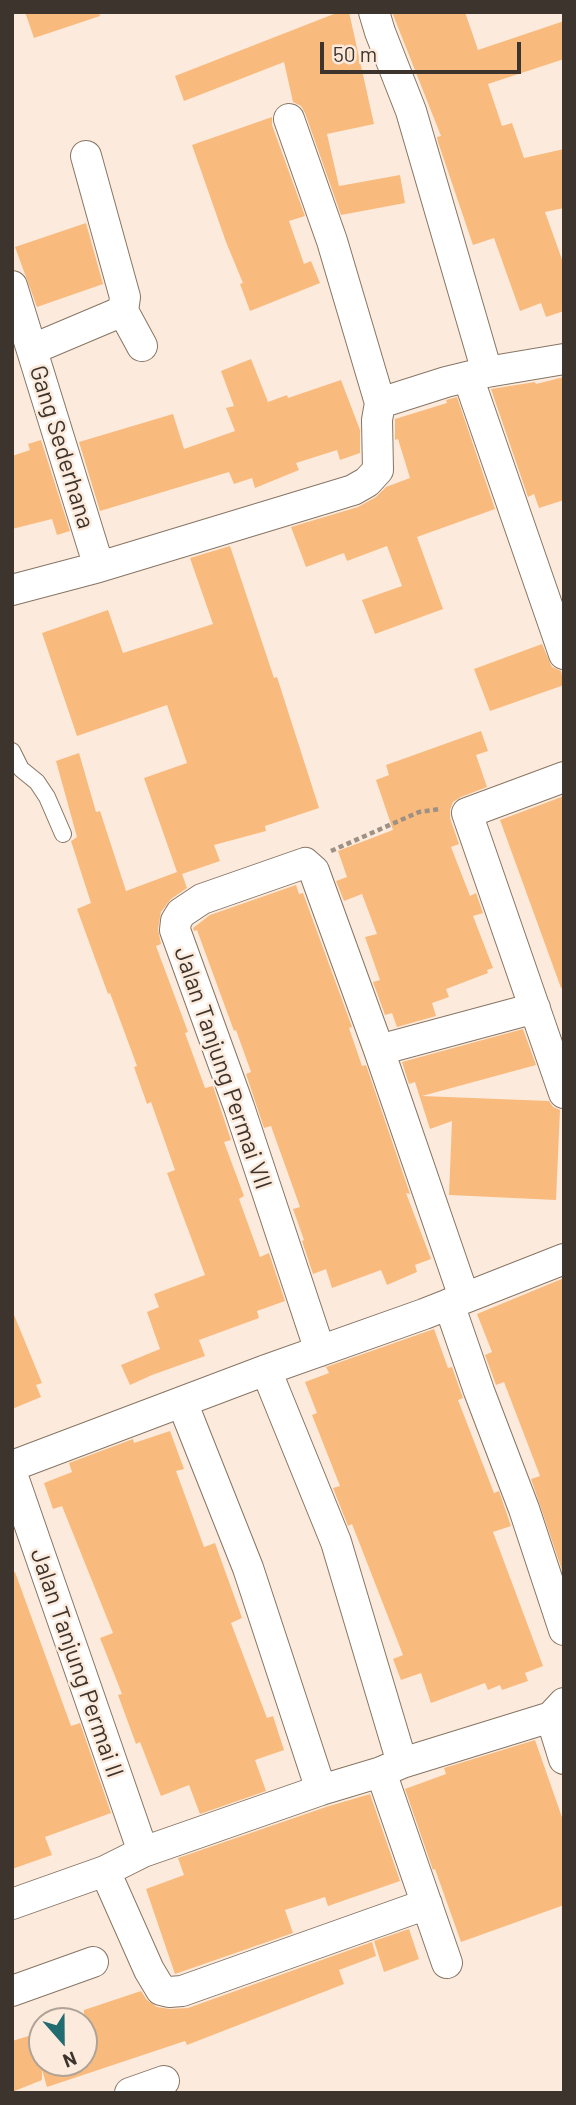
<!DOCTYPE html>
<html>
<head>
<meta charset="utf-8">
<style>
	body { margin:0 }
	#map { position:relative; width:576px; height:2105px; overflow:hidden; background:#fcebdc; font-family:Barlow,sans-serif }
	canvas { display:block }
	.frame { position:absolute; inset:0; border:14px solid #3c342d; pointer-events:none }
	.north { position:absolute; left:28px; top:2007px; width:70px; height:70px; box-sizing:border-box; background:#fcebdc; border:2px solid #afa296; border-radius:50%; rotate:159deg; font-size:19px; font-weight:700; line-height:28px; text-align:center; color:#3c342d }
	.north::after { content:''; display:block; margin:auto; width:24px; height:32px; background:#206c70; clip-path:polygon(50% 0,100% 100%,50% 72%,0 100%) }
	.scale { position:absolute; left:320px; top:42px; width:201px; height:32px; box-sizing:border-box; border:4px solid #3c342d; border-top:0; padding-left:9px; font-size:21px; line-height:24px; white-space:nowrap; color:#3c342d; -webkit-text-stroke:5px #fcebdc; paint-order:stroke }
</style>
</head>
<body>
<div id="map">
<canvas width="576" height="2105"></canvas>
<div class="frame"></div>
<div class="north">N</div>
<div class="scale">50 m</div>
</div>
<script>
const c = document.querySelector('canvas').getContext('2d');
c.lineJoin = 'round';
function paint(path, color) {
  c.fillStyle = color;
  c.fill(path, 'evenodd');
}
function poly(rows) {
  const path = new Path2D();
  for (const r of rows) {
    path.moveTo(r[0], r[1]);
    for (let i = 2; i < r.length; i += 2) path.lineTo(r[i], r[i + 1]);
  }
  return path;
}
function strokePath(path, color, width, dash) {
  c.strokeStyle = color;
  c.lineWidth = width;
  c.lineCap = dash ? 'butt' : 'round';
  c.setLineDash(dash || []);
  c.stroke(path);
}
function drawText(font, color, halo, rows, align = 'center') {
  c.font = font + ' Barlow,sans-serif';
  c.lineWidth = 5;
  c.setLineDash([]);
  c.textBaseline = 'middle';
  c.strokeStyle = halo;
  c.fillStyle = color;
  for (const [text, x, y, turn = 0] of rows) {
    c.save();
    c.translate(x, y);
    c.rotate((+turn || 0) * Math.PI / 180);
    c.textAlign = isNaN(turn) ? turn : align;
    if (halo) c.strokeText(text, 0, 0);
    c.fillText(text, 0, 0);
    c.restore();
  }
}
paint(poly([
	[25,12,99,12,100,16,34,38],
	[339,12,349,12,374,124,327,134,339,186,400,175,405,203,341,215,305,113,301,106,293,102,284,62,184,101,175,76],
	[392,12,465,12,478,50,564,21,564,59,488,84,502,126,512,123,524,158,564,149,564,208,545,212,564,265,564,311,546,317,541,303,520,311,494,238,473,245,438,142,437,137,441,136],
	[272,117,272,125,305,216,289,221,304,264,311,261,320,283,250,311,240,284,243,283,226,242,192,145],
	[86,223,103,284,37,307,15,247],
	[251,359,268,402,287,395,288,398,341,380,360,430,360,453,340,460,337,450,296,463,299,470,255,488,252,478,234,484,229,472,100,511,79,442,173,414,184,449,235,431,226,408,234,406,221,371],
	[564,377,564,500,539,508,534,494,528,497,491,389,535,382,536,384],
	[457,397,495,509,417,537,443,609,375,634,362,600,402,586,387,546,347,561,344,553,306,567,291,527,358,507,376,497,386,487,410,478,398,439,395,440,395,419,447,403,446,400],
	[41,440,70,531,57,535,52,519,12,529,12,456,30,450,28,444],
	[230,546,274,678,277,677,319,808,265,826,266,831,214,845,220,861,182,874,187,888,171,899,161,912,158,929,161,944,156,946,188,1032,185,1033,205,1088,213,1086,231,1140,224,1142,244,1196,239,1199,260,1257,269,1253,285,1301,257,1311,259,1318,199,1340,205,1356,152,1375,130,1385,121,1365,160,1349,147,1312,159,1307,154,1294,205,1275,167,1173,175,1170,151,1102,147,1104,134,1067,137,1066,110,993,108,994,77,909,91,903,71,841,77,837,56,761,79,753,96,812,100,811,126,891,177,872,144,778,187,763,167,705,77,736,42,633,108,610,123,653,213,624,190,558],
	[542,644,552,667,561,671,564,685,490,711,474,669],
	[481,731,488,751,476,755,487,787,461,797,453,802,450,810,450,818,459,844,451,847,470,896,476,893,483,913,473,916,493,968,487,970,488,973,446,989,449,997,432,1003,436,1016,397,1027,392,1013,385,1015,373,982,380,980,365,937,377,934,362,894,344,901,336,881,347,877,338,851,393,830,376,780,389,775,386,765],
	[564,796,564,987,561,988,500,820],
	[296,885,299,894,303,893,352,1027,349,1028,362,1066,366,1065,410,1194,406,1193,431,1259,415,1265,417,1272,387,1285,381,1270,332,1288,326,1269,313,1274,302,1241,304,1240,293,1209,300,1207,271,1126,264,1128,246,1074,251,1072,236,1030,234,1031,197,930,194,931,193,928,210,915],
	[523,1029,536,1065,422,1096,549,1101,553,1107,560,1110,556,1200,449,1195,452,1121,430,1129,415,1082,409,1084,402,1062],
	[564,1278,564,1573,563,1573,531,1479,540,1476,504,1382,496,1385,485,1355,492,1352,477,1314],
	[12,1310,42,1383,36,1385,41,1397,12,1409],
	[434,1329,448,1368,452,1367,463,1398,458,1400,494,1493,499,1491,511,1526,493,1532,543,1666,525,1673,528,1681,502,1690,500,1685,488,1690,485,1683,431,1703,421,1673,401,1680,393,1659,403,1655,352,1524,348,1526,333,1488,340,1486,312,1415,317,1413,305,1382,329,1373,326,1367],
	[170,1431,184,1469,176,1471,204,1547,215,1543,242,1618,231,1623,267,1718,273,1716,284,1750,255,1760,266,1791,200,1814,189,1785,161,1796,140,1742,136,1744,118,1695,122,1694,100,1638,113,1633,62,1506,53,1509,44,1483,72,1472,69,1463,133,1439,134,1443],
	[12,1572,15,1572,71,1726,80,1723,111,1813,45,1837,52,1855,12,1869],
	[535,1740,564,1823,564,1905,461,1942,435,1869,433,1870,405,1789,446,1774,444,1768],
	[370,1794,400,1881,328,1906,325,1897,285,1910,293,1933,175,1974,146,1889,184,1875,178,1858,326,1807],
	[409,1929,419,1959,384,1972,374,1941],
	[372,1942,376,1956,339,1970,344,1984,187,2045,185,2041,47,2087,42,2070,42,2080,12,2092,12,2041,42,2032,42,2063,84,2063,84,2010,141,1991,147,2000,157,2007,170,2009,188,2008]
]), '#f9ba7e');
const service = poly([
	[12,751,21,769,37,782,47,797,63,834]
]);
const minor = poly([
	[374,12,380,32,411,111,487,372],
	[289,119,332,241,380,403],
	[86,156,125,297,123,311,142,346],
	[12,286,99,567],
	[33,349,123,311],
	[468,377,564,654],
	[12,590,99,567,353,490,367,482,378,470,377,420,380,403,446,382,487,372,564,359],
	[564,777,467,813,564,1093],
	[379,1050,535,1008],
	[449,1304,479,1391,524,1509,564,1630],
	[320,1351,239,1107,175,930,176,921,181,913,202,899,305,863,314,871,379,1050,464,1297],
	[266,1370,336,1542,402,1763],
	[182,1402,248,1568,321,1790],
	[12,1466,266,1370,424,1314,564,1259],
	[12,1474,143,1852],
	[551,1717,564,1759],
	[381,1772,447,1963],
	[105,1871,149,1970,161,1990,169,1992,182,1991,427,1904],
	[12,1904,105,1871,143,1852,321,1790,381,1772,402,1763,551,1717,564,1703],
	[12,1991,93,1962],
	[130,2093,164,2081]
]);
strokePath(service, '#877564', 18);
strokePath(minor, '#877564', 32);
strokePath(poly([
	[331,851,419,812,440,809]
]), '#9d9085', 4.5, [5, 3.5]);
strokePath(service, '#fff', 16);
strokePath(minor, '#fff', 30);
drawText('24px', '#3c342d', '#fcebdc', [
	["Gang Sederhana",62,447,73],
	["Jalan Tanjung Permai VII",223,1068,71],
	["Jalan Tanjung Permai II",77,1663,71]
]);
</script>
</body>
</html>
